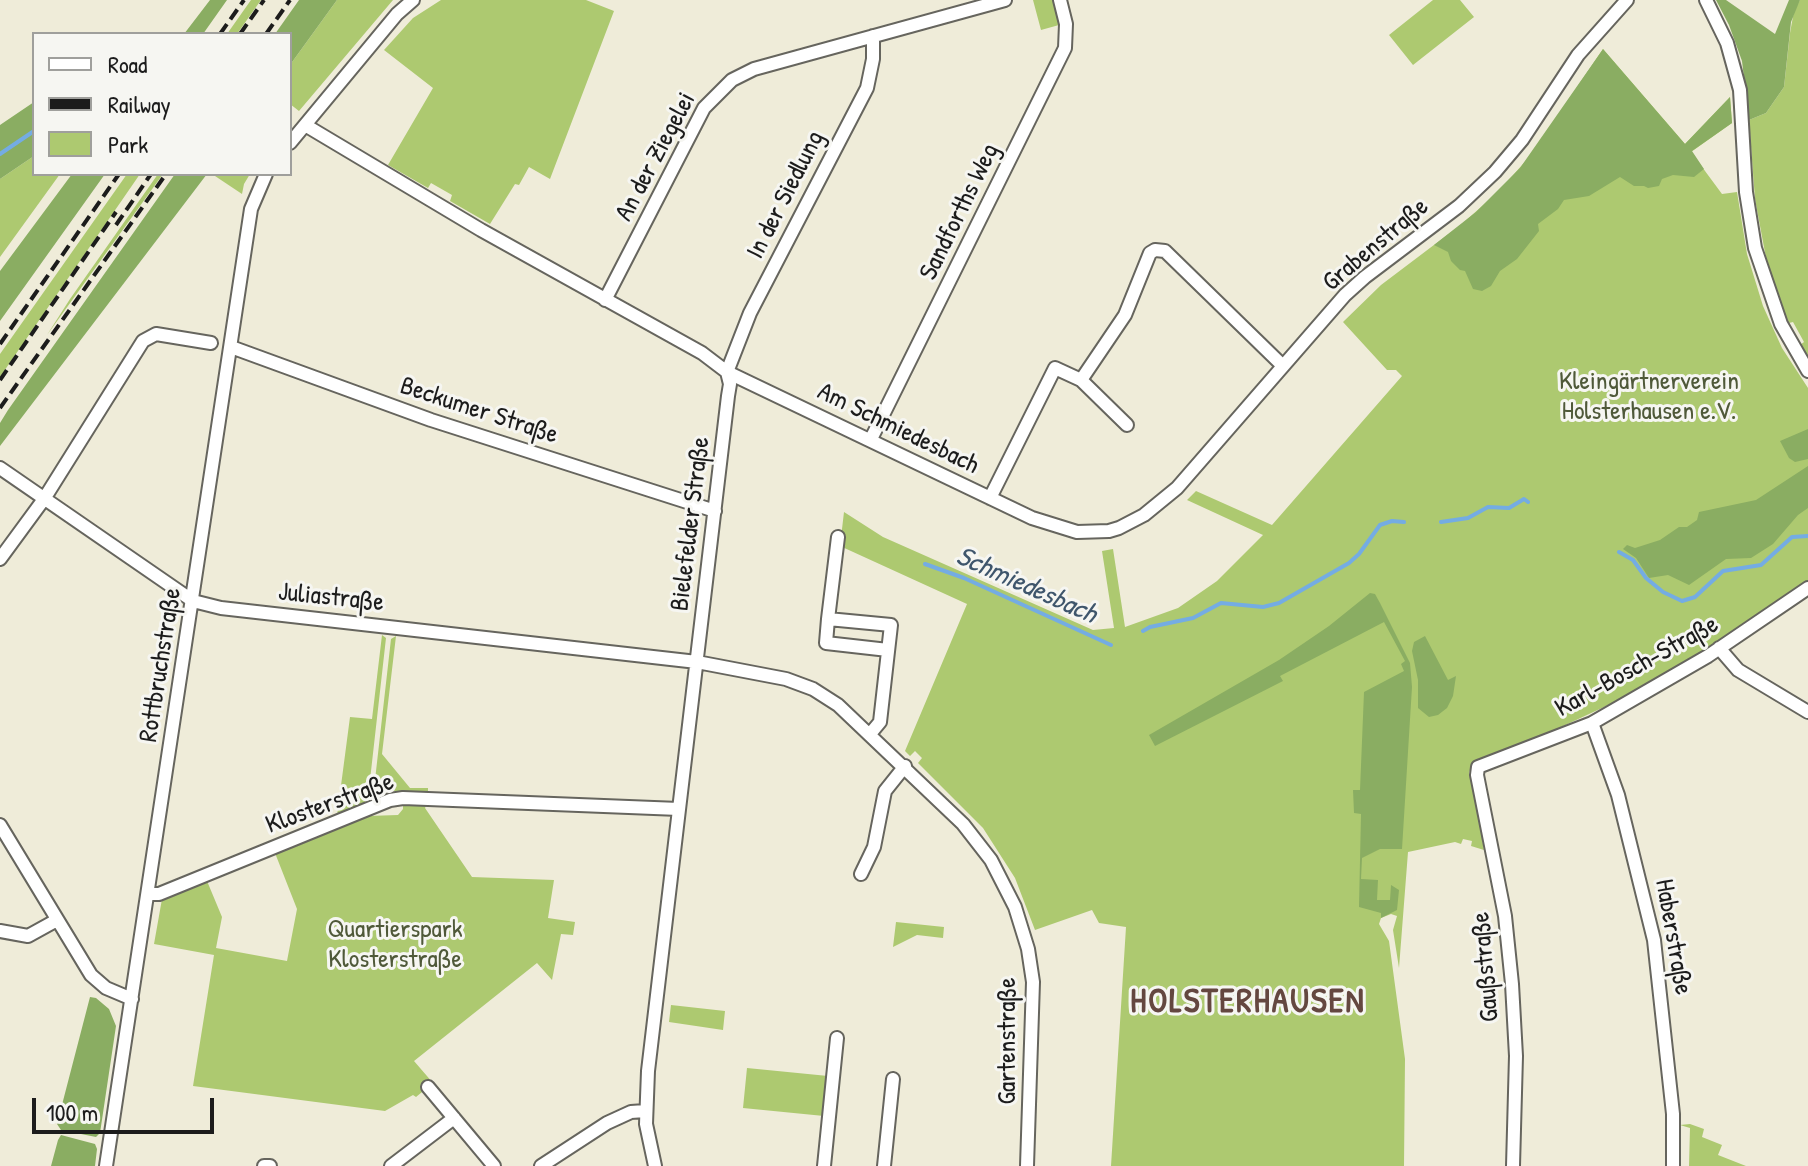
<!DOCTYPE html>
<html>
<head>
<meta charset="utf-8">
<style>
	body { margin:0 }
	#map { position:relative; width:1808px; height:1166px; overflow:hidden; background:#efecd9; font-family:"Patrick Hand",sans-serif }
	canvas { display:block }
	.legend { position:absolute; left:32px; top:32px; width:260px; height:144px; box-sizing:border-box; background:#f6f6f2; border:2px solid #9f9f9c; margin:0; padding:10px 14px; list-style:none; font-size:24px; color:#1c1c1c }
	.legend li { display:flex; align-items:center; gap:16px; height:40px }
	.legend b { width:40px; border:2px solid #9f9f9c }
	.scale { position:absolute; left:32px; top:1098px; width:182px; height:36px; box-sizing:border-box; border:4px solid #1c1c1c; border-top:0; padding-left:10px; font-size:24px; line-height:28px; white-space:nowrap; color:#1c1c1c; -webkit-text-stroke:6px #f6f6f2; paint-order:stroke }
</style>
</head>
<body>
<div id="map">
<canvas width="1808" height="1166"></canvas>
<ul class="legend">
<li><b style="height:10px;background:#fff"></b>Road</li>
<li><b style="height:10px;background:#1c1c1c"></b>Railway</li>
<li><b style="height:22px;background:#adc970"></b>Park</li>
</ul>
<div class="scale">100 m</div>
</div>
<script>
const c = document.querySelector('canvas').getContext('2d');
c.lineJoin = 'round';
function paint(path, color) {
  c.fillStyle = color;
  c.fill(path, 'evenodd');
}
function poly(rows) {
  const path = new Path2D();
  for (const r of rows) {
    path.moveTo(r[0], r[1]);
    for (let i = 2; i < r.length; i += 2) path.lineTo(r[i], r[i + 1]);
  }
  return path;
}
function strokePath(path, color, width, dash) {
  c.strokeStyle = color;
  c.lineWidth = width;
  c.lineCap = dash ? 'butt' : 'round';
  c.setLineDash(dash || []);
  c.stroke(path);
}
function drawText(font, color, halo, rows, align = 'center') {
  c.font = font + ' "Patrick Hand",sans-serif';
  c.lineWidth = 6;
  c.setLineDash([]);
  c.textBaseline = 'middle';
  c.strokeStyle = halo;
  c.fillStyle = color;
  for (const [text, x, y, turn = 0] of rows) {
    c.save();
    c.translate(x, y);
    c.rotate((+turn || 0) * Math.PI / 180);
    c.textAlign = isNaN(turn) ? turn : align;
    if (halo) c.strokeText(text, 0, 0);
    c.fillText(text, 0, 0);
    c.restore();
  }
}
paint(poly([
	[251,0,261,0,237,34,227,34],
	[337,0,393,0,299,111,290,104,290,65],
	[441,0,586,0,614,11,550,179,529,167,519,185,515,184,490,224,450,201,452,195,431,183,428,188,388,165,433,88,384,50,413,18],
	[1033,0,1053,0,1059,25,1041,30],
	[1433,0,1460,0,1474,17,1413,65,1389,35],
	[1800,0,1808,0,1808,357,1800,345,1804,342,1793,322,1789,323,1785,314,1766,258,1755,199,1749,120,1766,113,1784,87,1790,33,1794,11],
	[1603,49,1685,144,1730,97,1732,123,1691,152,1722,194,1737,192,1747,254,1763,306,1782,348,1808,388,1808,581,1716,644,1632,694,1559,728,1472,764,1469,773,1484,835,1482,838,1484,850,1471,846,1472,841,1463,839,1461,844,1455,842,1408,852,1399,968,1393,930,1397,916,1391,914,1381,918,1379,924,1389,941,1405,1059,1404,1166,1111,1166,1126,927,1099,923,1092,910,1035,930,1015,878,983,828,918,763,922,758,915,751,910,756,905,751,967,604,840,546,844,512,883,537,1093,630,1114,628,1102,551,1113,549,1125,627,1178,608,1217,581,1263,535,1187,500,1196,491,1272,525,1402,376,1396,370,1387,370,1343,322,1381,285,1463,223,1499,191,1530,156],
	[34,156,34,174,60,174,0,257,0,179],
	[127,174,140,174,0,377,0,354],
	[158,174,163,174,47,335,70,299],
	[212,174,250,174,244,184,242,194],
	[382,635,386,638,370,780,375,780,391,639,396,636,382,754,410,788,428,788,428,792,402,794,390,789,374,800,337,816,350,717,372,719],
	[403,800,428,802,425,808,472,877,554,880,548,918,575,922,573,935,561,934,552,980,537,963,414,1061,433,1083,416,1097,413,1095,385,1111,193,1086,214,955,154,944,162,899,207,881,222,917,216,948,287,961,297,909,275,853,368,816,398,815,403,809],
	[896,922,944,927,943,938,917,935,893,947],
	[671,1005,725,1011,723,1030,669,1022],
	[747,1068,828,1076,824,1116,743,1108],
	[1690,1124,1704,1129,1702,1137,1722,1145,1718,1155,1746,1166,1689,1166,1690,1128,1680,1125]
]), '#adc970');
paint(poly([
	[210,0,227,0,203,34,184,34],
	[299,0,337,0,290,65,290,34,275,34],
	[1716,0,1726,0,1775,34,1789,0,1800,0,1791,22,1784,87,1766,113,1749,120,1742,61,1729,25],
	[1603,49,1685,144,1730,97,1732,123,1692,151,1704,169,1694,177,1673,175,1662,179,1659,186,1648,188,1644,186,1634,186,1620,177,1589,196,1564,200,1558,209,1538,224,1539,231,1517,259,1500,271,1491,286,1482,291,1473,289,1465,271,1460,270,1451,261,1448,252,1434,245,1476,212,1520,168],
	[34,102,34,156,0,179,0,125],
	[72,174,105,174,0,321,0,271],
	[175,174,207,174,0,446,0,423,8,410],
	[1808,429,1808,459,1795,462,1789,458,1780,441],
	[1808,466,1808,508,1798,515,1773,544,1751,558,1726,559,1689,585,1668,575,1649,578,1636,558,1623,549,1627,545,1635,548,1660,540,1679,527,1687,527,1697,520,1699,512,1756,500],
	[1370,593,1375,594,1380,603,1410,663,1412,687,1402,849,1380,849,1362,858,1361,879,1378,880,1377,900,1390,900,1391,885,1399,890,1397,910,1381,918,1381,913,1359,907,1361,814,1354,813,1353,790,1360,790,1364,692,1404,671,1401,664,1405,661,1384,622,1280,676,1283,681,1155,746,1149,735,1279,660,1329,626],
	[1425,636,1448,680,1456,676,1453,696,1447,708,1438,715,1429,717,1418,708,1418,680,1412,651,1414,642],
	[90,997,96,998,109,1009,116,1026,100,1133,96,1137,61,1130,57,1124],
	[61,1135,95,1144,97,1149,95,1166,51,1166,58,1140]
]), '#8aad62');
strokePath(poly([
	[0,154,34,131],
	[1441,522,1468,518,1488,507,1509,508,1524,499,1528,502],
	[1619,552,1633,560,1646,578,1663,592,1682,601,1695,597,1723,571,1761,565,1792,537,1808,536],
	[925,564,964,578,1111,645],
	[1143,631,1150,627,1193,618,1221,603,1263,607,1279,603,1349,563,1359,554,1380,525,1392,521,1404,522]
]), '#74ace3', 4);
const minor = poly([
	[1706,0,1727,43,1740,90,1746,192,1755,248,1781,324,1808,371],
	[305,125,481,230,702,353,727,372,730,384,728,396,648,1071,646,1124,655,1166],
	[290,143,397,14,413,0],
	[605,300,704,108,732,80,754,69,1005,0],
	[231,347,431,420,715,511],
	[727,372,1032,518,1077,532,1109,531,1119,528,1144,515,1177,488,1345,295,1365,277,1459,206,1495,172,1522,140,1578,55,1627,0],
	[727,372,750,313,867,88,873,59,873,36],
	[1081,380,1127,425],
	[871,439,1065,48,1066,24,1060,0],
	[0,468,193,601,221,608,697,662,786,679,813,689,838,705,963,824,991,860,1015,907,1028,949,1033,982,1027,1166],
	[990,498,1055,368,1081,380,1125,315,1150,253,1155,250,1165,251,1283,366],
	[838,537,828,619,891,625,880,722,870,734],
	[0,559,44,499,143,341,156,334,211,343],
	[828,619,826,643,888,650],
	[1719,648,1738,670,1808,712],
	[1592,723,1618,795,1654,940,1673,1114,1673,1166],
	[0,825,91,975,106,988,132,999],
	[861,874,874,847,885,791,905,766],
	[148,894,159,894,390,800,403,798,679,809],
	[0,931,28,936,57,920],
	[428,1087,494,1166],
	[106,1166,251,209,266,174],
	[264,1166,270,1166],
	[391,1166,454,1118],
	[541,1166,607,1123,631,1112,645,1111],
	[824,1166,837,1038],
	[884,1166,893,1079],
	[1513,1166,1516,1056,1512,984,1505,916,1477,775,1478,767,1592,723,1708,656,1808,588]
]);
strokePath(minor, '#66655e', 16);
strokePath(minor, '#fff', 12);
strokePath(poly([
	[220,34,244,0],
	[240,34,264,0],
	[266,34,290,0],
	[116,225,151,174],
	[0,344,119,174],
	[0,380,116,212],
	[0,408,166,174]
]), '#1c1c1c', 4, [12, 6]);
drawText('26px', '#1c1c1c', '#f6f6f2', [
	["An der Ziegelei",656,157,-62],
	["In der Siedlung",786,195,-63],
	["Sandforths Weg",960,212,-64],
	["Grabenstraße",1376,245,-40],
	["Beckumer Straße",479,411,18],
	["Am Schmiedesbach",898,429,26],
	["Bielefelder Straße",691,524,-83],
	["Juliastraße",331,598,6],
	["Rottbruchstraße",161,665,-81],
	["Karl-Bosch-Straße",1637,667,-29],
	["Klosterstraße",330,804,-20],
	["Haberstraße",1673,937,80],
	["Gaußstraße",1486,967,-95],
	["Gartenstraße",1008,1041,-90]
]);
drawText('26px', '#4f5939', '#f6f6f2', [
	["Kleingärtnerverein",1649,382],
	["Holsterhausen e.V.",1649,412],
	["Quartierspark",395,930],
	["Klosterstraße",395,960]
]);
drawText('italic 28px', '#3f566c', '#f6f6f2', [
	["Schmiedesbach",1026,586,24]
]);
c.letterSpacing = '2px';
drawText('bold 34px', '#644740', '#f6f6f2', [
	["HOLSTERHAUSEN",1248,1003]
]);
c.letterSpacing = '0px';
</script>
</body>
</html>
